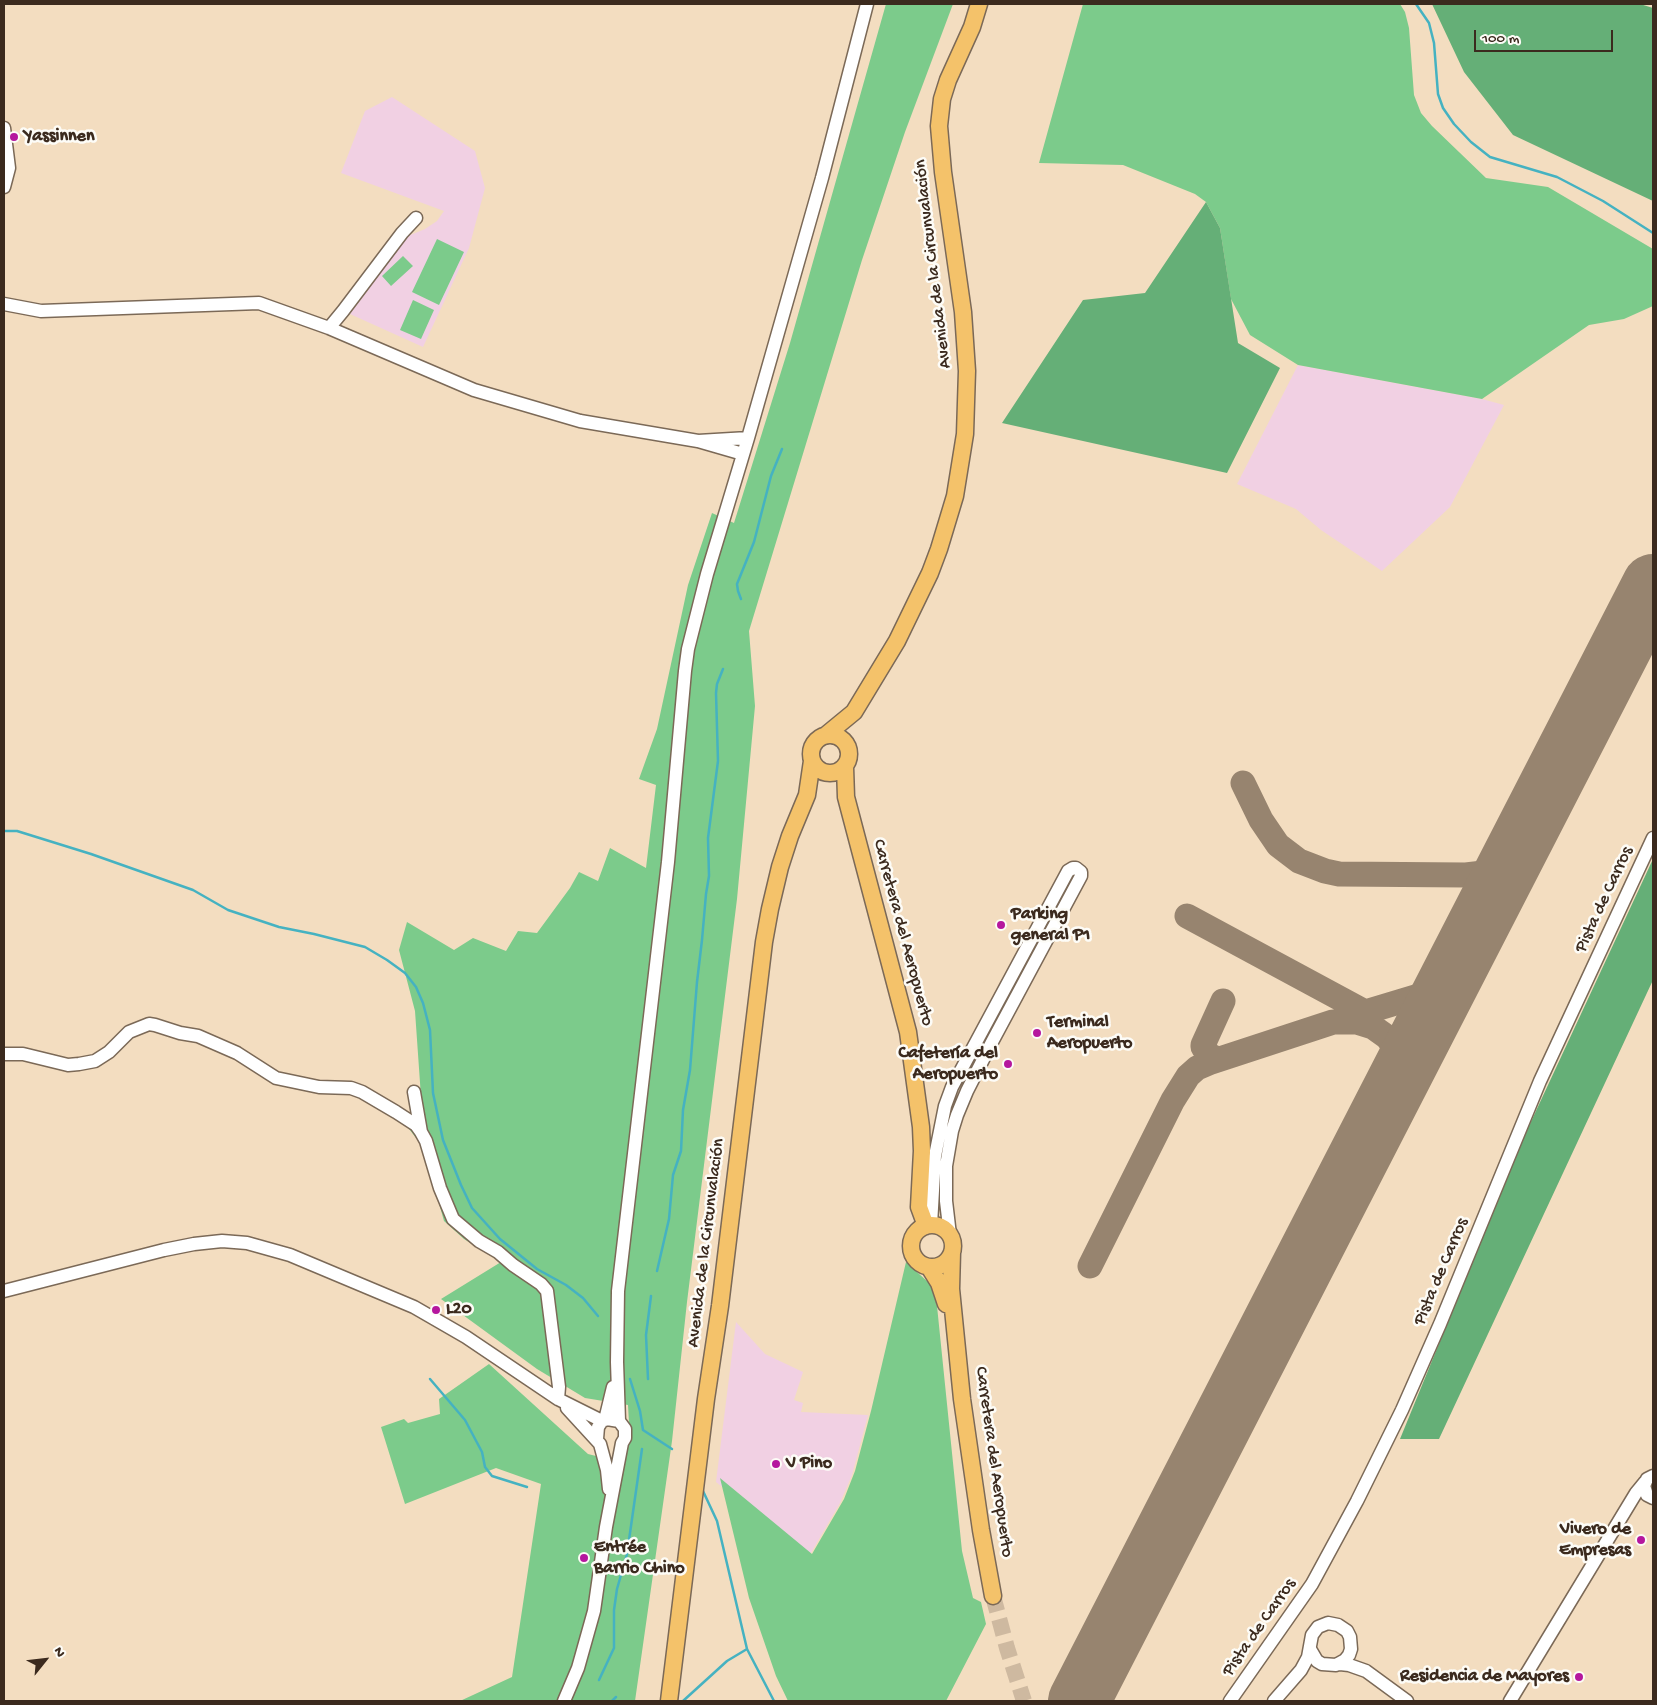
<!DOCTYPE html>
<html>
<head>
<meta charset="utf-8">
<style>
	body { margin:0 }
	#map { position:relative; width:1657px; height:1705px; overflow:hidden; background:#f3ddc0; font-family:"Gochi Hand",sans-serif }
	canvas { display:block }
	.frame { position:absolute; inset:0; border:5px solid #3b2a1e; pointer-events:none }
	.north { position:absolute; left:20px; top:1635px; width:50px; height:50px; -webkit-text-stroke:4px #fdfcf7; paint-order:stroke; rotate:61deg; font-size:14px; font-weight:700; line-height:20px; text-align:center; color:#3b2a1e }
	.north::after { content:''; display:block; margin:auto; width:18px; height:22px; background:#3b2a1e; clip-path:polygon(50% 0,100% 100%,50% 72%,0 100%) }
	.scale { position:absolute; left:1474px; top:30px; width:139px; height:22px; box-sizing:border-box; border:2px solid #3b2a1e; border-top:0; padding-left:6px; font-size:15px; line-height:18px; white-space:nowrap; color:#3b2a1e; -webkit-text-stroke:4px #fdfcf7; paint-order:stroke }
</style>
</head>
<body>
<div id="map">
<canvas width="1657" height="1705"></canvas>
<div class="frame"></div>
<div class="north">N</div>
<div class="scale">100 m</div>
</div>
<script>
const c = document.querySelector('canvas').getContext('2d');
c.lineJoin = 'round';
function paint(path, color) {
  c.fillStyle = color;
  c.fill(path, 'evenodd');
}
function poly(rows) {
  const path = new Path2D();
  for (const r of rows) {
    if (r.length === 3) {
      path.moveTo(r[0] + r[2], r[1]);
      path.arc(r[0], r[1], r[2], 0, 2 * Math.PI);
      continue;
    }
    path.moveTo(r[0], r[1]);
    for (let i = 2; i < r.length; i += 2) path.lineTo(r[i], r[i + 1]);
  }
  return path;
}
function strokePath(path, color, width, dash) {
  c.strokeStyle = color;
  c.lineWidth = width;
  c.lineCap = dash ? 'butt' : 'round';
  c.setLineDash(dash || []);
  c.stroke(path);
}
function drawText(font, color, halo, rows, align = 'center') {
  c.font = font + ' "Gochi Hand",sans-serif';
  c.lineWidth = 5;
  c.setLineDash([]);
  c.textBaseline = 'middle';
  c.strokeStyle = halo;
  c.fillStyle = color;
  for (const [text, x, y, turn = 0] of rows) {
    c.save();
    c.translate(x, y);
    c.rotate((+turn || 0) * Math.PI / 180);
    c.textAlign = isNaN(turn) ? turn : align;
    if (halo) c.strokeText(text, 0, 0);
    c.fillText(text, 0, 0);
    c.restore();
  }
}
paint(poly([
	[392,97,475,151,485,188,469,248,423,347,350,314,408,236,425,229,437,221,444,211,341,173,365,111],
	[1298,365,1482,399,1504,405,1450,507,1382,571,1321,530,1296,509,1237,484],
	[736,1322,765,1354,803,1372,794,1400,803,1403,801,1412,868,1415,852,1475,840,1503,808,1558,716,1482]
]), '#f1d0e3');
paint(poly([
	[886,4,953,4,905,132,862,260,749,631,755,706,737,899,687,1302,672,1441,635,1701,460,1701,512,1677,541,1484,496,1468,405,1504,381,1427,404,1419,408,1423,440,1414,439,1399,489,1364,588,1454,624,1463,629,1423,628,1405,585,1398,537,1369,441,1299,501,1262,464,1239,444,1221,423,1147,406,1125,421,1097,415,1011,399,950,407,922,454,950,473,938,506,951,518,931,537,933,570,888,579,872,598,881,610,848,646,868,656,785,639,779,657,729,688,585,712,513,734,523,790,343],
	[1083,4,1400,4,1405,12,1409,28,1414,95,1421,113,1432,126,1486,178,1548,187,1653,249,1653,306,1624,319,1589,325,1482,399,1298,365,1250,335,1231,299,1220,228,1206,202,1195,194,1123,165,1039,163],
	[437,239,464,252,439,305,412,292],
	[403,256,413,266,391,286,382,276],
	[413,300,434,310,421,339,400,330],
	[906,1262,929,1283,933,1291,937,1306,962,1551,973,1598,981,1602,986,1624,946,1701,788,1701,776,1676,749,1598,720,1478,812,1554,844,1499,855,1471,871,1411]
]), '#7ccb8b');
paint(poly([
	[1432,4,1640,4,1653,8,1653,201,1513,135,1464,72],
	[1206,202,1220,228,1238,343,1280,368,1227,473,1002,423,1083,300,1145,293],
	[1653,859,1653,980,1439,1439,1400,1439,1522,1141]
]), '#65af77');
strokePath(poly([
	[1416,4,1429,23,1434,43,1438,94,1443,108,1454,124,1471,142,1490,157,1557,177,1603,201,1653,233],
	[741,599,738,591,737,584,754,542,771,476,782,449],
	[4,831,17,831,91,854,193,890,228,910,279,927,314,934,365,947,387,960,405,973,416,987,423,1003,430,1030,433,1093,443,1140,461,1185,472,1208,500,1239,537,1269,566,1285,583,1298,598,1316],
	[657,1271,669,1219,673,1175,681,1151,683,1110,690,1070,697,982,702,940,706,894,709,876,708,838,718,761,716,693,717,684,723,669],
	[430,1379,465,1420,482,1452,485,1467,492,1476,527,1487],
	[630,1379,640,1411,643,1430,672,1449],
	[648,1379,646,1335,651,1296],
	[703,1491,717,1521,747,1649,774,1701],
	[599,1680,614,1648,614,1610,617,1589,627,1554,642,1449],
	[612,1701,616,1697],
	[683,1701,727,1661,747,1649]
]), '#45b2c1', 2.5);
strokePath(poly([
	[1243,783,1261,820,1278,845,1299,861,1325,871,1339,874,1466,875,1483,873,1494,870,1507,863,1519,847],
	[1466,875,1475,879,1482,886,1486,896,1487,909],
	[1187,916,1365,1012],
	[1349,1017,1422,995,1441,984,1455,971],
	[1219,1059,1210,1056,1203,1047,1203,1045,1223,1001],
	[1090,1266,1173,1100,1188,1076,1197,1068,1211,1062,1333,1022,1357,1022,1373,1027,1387,1037,1396,1049,1398,1057,1398,1075,1394,1089],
	[1081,1701,1088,1684]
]), '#97846f', 25);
strokePath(poly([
	[1079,1701,1653,585]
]), '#97846f', 62);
strokePath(poly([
	[993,1596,1007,1648,1024,1701]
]), '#ceb9a0', 16, [16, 8]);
const minor = poly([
	[4,128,9,168,4,187],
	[4,304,41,311,259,303,329,328,474,390,580,421,698,441],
	[329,328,343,311,402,233,416,218],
	[743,454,698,441,748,438],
	[4,1054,23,1054,68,1065,79,1064,95,1061,109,1052,129,1032,149,1024,155,1025,180,1033,198,1036,237,1053,276,1078,319,1087,351,1088,362,1092,396,1112,416,1125,421,1132],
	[414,1092,421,1132,426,1141,440,1188,453,1219,479,1241,498,1252,513,1265,541,1284,547,1291,559,1387,558,1399],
	[931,1225,935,1156,945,1106,952,1087,1068,871,1073,868,1076,868,1081,872,1081,876,992,1042,967,1091,957,1115,952,1131,946,1166,946,1201,950,1235],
	[4,1291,164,1250,194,1244,222,1241,247,1243,290,1255,414,1307,466,1337,558,1399,602,1421],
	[567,1408,600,1444,607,1470,609,1489],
	[605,1420,613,1387],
	[619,1421,617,1362,618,1291,668,862,685,671,688,649,707,574,748,438,822,178,867,4],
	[1653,1476,1647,1479,1644,1486,1647,1495,1653,1498],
	[1340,1664,1349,1665,1366,1671,1407,1701],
	[564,1701,578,1668,594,1611,606,1527,622,1443,625,1438,625,1429,619,1421,607,1419,602,1421,598,1427,597,1439],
	[1230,1701,1312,1584,1357,1501,1402,1410,1440,1324,1540,1081,1653,838],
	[1274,1701,1301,1670,1308,1657,1312,1635,1318,1627,1328,1623,1338,1625,1347,1631,1350,1637,1351,1649,1349,1655,1345,1660,1336,1665,1322,1664,1317,1661,1310,1649],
	[1510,1701,1636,1493,1645,1482]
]);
const major = poly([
	[830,754,19],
	[826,735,854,712,897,641,930,573,939,549,955,496,965,434,967,371,963,312,943,172,939,126,942,99,948,80,972,27,979,4],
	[845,767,846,797,908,1032,921,1127,922,1151,919,1207,926,1226],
	[932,1246,21],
	[952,1252,951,1289,962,1399,981,1530,993,1596],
	[929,1267,939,1283,946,1304],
	[669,1701,706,1399,720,1306,764,942,770,909,780,867,790,836,807,795,812,761]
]);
strokePath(minor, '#7b6957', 15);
strokePath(major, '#7b6957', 19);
strokePath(minor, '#fff', 12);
strokePath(major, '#f4c26a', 16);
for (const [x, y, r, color] of [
	[14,137,5,"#b5179e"],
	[1001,925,5,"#b5179e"],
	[1037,1033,5,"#b5179e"],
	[1008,1064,5,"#b5179e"],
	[436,1310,5,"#b5179e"],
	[776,1464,5,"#b5179e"],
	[1641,1540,5,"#b5179e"],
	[584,1558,5,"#b5179e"],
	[1579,1677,5,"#b5179e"]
]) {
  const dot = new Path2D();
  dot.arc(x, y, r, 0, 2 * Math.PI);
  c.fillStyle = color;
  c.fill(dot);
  strokePath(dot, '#fdfcf7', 2);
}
drawText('bold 18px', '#3b2a1e', '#fdfcf7', [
	["Yassinnen",24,137],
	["Parking",1011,915],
	["general P1",1011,936],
	["Terminal",1047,1023],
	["Aeropuerto",1047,1044],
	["Cafetería del",998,1054,"right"],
	["Aeropuerto",998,1075,"right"],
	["L20",446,1310],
	["V Pino",786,1464],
	["Vivero de",1631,1530,"right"],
	["Empresas",1631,1551,"right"],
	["Entrée",594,1548],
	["Barrio Chino",594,1569],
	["Residencia de Mayores",1569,1677,"right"]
], 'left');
drawText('18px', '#3b2a1e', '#fdfcf7', [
	["Avenida de la Circunvalación",934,264,-97],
	["Pista de Carros",1605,900,-65],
	["Carretera del Aeropuerto",902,933,75],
	["Avenida de la Circunvalación",707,1243,-83],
	["Pista de Carros",1442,1272,-67],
	["Carretera del Aeropuerto",993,1462,82],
	["Pista de Carros",1260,1628,-55]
]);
</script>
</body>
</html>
